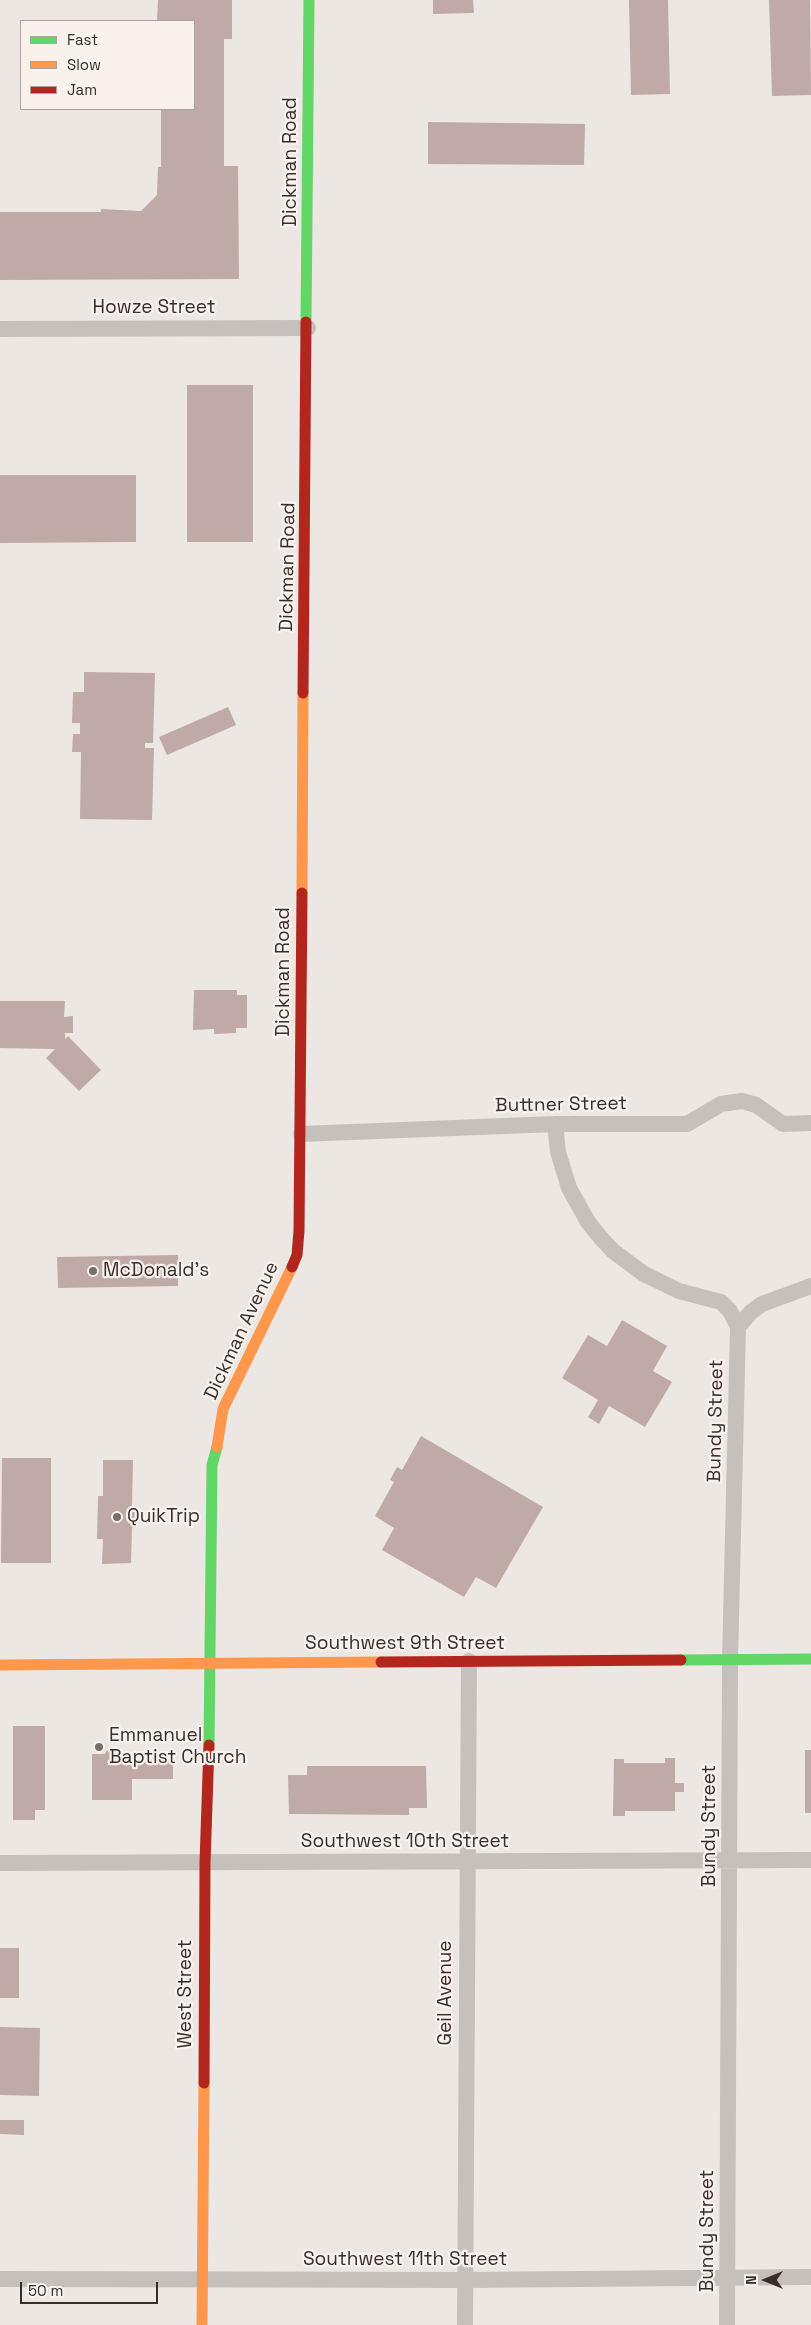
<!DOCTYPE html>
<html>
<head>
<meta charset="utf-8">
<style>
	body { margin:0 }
	#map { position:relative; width:811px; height:2325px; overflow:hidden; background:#ede7e4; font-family:"Space Grotesk",sans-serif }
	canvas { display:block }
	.legend { position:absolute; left:20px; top:20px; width:175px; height:90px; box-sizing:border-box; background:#f9f1ec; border:1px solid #aba39f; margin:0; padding:6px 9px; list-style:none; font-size:15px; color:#372d2b }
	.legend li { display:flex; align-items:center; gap:10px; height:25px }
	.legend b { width:25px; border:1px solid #aba39f }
	.north { position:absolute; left:741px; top:2255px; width:50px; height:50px; -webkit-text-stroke:4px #f9f1ec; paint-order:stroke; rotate:270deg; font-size:14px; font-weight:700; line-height:20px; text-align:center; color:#372d2b }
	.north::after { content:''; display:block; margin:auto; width:18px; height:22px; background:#372d2b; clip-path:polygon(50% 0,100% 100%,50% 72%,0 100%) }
	.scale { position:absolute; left:20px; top:2282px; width:138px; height:22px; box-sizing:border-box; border:2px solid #372d2b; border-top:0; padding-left:6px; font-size:15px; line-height:18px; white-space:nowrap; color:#372d2b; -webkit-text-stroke:4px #f9f1ec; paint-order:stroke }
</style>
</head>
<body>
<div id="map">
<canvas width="811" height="2325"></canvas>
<ul class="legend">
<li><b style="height:6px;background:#63d668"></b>Fast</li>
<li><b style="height:6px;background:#ff974d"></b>Slow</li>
<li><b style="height:6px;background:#b3261e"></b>Jam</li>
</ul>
<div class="north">N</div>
<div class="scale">50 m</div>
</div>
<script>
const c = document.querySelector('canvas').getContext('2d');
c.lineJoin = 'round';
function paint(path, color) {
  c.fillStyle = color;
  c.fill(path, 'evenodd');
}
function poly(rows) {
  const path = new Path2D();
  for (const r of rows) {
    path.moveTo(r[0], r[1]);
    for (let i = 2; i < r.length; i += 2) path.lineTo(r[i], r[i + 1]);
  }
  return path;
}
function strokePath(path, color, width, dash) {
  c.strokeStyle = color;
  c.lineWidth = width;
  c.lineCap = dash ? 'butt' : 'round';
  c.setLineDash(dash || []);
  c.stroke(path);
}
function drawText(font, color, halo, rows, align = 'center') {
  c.font = font + ' "Space Grotesk",sans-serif';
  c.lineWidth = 4.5;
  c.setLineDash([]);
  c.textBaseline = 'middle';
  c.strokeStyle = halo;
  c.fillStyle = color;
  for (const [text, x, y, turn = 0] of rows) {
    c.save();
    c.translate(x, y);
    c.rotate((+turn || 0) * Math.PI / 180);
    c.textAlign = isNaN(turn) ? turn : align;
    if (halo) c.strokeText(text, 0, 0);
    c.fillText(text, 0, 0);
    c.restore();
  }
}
paint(poly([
	[158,0,232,0,232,39,224,39,224,166,238,166,239,279,0,280,0,212,101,212,101,209,141,211,157,195,158,167,161,167,161,109,194,109,194,21,157,21],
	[433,0,473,0,474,13,433,14],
	[629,0,668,0,670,94,631,95],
	[769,0,810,0,811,95,772,96],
	[428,122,585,124,584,165,428,164],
	[187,385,253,385,253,542,187,542],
	[0,475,136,475,136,542,0,543],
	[84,672,155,673,153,743,145,743,145,748,154,748,152,820,80,819,81,752,72,752,73,734,80,734,80,723,72,723,73,692,84,692],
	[228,707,236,725,167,755,159,737],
	[194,990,237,990,237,995,247,995,247,1028,236,1028,236,1033,214,1034,214,1029,193,1030],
	[0,1001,65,1001,64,1017,73,1016,73,1033,65,1033,65,1039,68,1036,101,1070,79,1091,46,1058,55,1049,0,1048],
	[178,1255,178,1286,58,1288,57,1257],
	[622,1320,667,1346,653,1371,672,1382,645,1427,609,1406,599,1424,588,1417,598,1400,562,1378,588,1335,607,1346],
	[421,1436,543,1507,496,1588,476,1577,464,1597,382,1550,394,1528,375,1516,394,1482,390,1480,397,1467,402,1470],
	[2,1458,51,1458,51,1563,1,1563],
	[103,1460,133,1460,132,1506,137,1506,137,1527,132,1528,131,1563,102,1564,103,1539,97,1539,98,1496,103,1496],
	[13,1726,45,1726,45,1810,35,1810,35,1820,13,1820],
	[805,1750,811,1750,811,1813,805,1813],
	[106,1751,119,1751,118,1754,132,1754,132,1759,173,1759,173,1779,132,1779,132,1800,92,1800,92,1754,105,1754],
	[665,1758,675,1758,675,1783,684,1783,684,1792,675,1792,675,1811,625,1811,625,1816,613,1816,614,1759,624,1759,624,1763,665,1763],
	[307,1766,426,1766,427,1808,409,1808,409,1815,289,1814,288,1775,307,1775],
	[0,1948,19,1948,19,1998,0,1998],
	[0,2027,40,2028,39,2096,0,2095],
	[0,2120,24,2120,24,2135,0,2134]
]), '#bfaaa7');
strokePath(poly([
	[0,329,308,328],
	[555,1124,558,1152,569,1188,588,1222,600,1237,613,1251,644,1274,679,1291,721,1302,730,1311,738,1327,730,1660,727,2325],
	[301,1134,555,1124,687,1124,721,1104,742,1101,756,1105,783,1124,811,1123],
	[738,1327,751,1312,762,1304,811,1286],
	[0,1863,811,1860],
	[0,2279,465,2280,811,2277],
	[465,2325,469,1661]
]), '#c6c0bd', 16);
strokePath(poly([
	[306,322,309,0],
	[681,1660,811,1659],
	[209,1745,212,1465,217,1447]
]), '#63d668', 11);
strokePath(poly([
	[302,893,303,693],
	[217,1447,223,1409,292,1267],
	[0,1665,381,1662],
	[202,2325,204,2083]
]), '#ff974d', 11);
strokePath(poly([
	[303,693,306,322],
	[292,1267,297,1255,299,1231,302,893],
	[381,1662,681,1660],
	[204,2083,205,1863,209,1745]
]), '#b3261e', 11);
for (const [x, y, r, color] of [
	[93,1271,5,"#776e6c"],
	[117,1517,5,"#776e6c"],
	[99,1747,5,"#776e6c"]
]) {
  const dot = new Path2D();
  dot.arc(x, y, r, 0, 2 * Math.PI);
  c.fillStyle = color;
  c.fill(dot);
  strokePath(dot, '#f9f1ec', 2);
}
drawText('19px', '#372d2b', '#f9f1ec', [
	["Dickman Road",291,162,-90],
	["Howze Street",154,308],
	["Dickman Road",288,567,-89],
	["Dickman Road",284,972,-90],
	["Buttner Street",561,1105,-1],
	["Dickman Avenue",242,1331,-65],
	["Bundy Street",716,1421,-89],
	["Southwest 9th Street",405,1644],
	["Bundy Street",710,1826,-90],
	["Southwest 10th Street",405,1842],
	["Geil Avenue",446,1993,-90],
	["West Street",186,1994,-90],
	["Bundy Street",708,2231,-90],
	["Southwest 11th Street",405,2260]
]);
drawText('19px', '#372d2b', '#f9f1ec', [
	["McDonald's",103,1271],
	["QuikTrip",127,1517],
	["Emmanuel",109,1736],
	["Baptist Church",109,1758]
], 'left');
</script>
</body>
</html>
